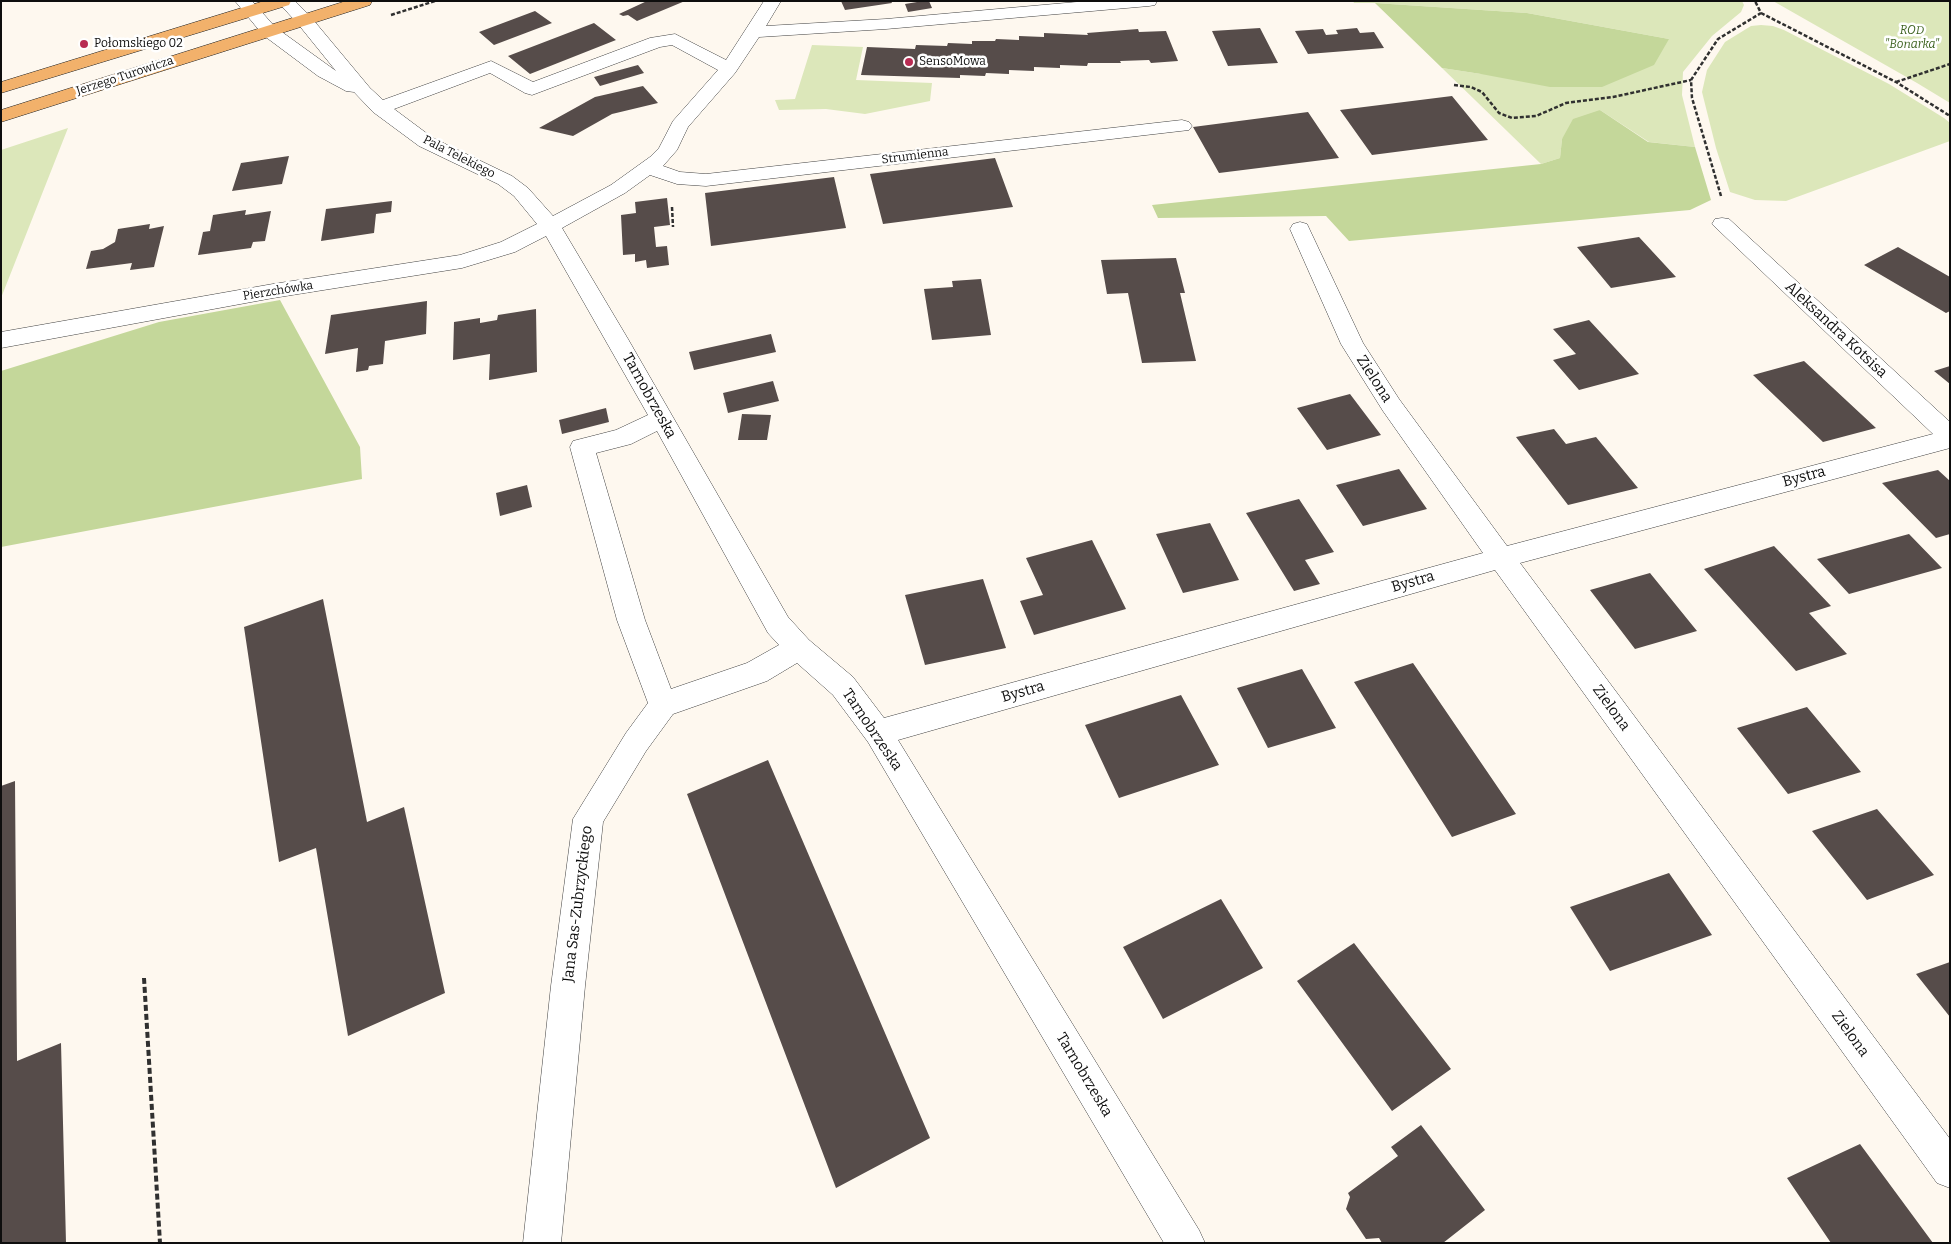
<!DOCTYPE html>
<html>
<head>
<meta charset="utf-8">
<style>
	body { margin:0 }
	#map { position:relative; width:1951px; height:1244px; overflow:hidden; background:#fef8ef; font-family:Bitter,serif }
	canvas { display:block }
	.frame { position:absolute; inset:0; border:2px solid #0e0e0e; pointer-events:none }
</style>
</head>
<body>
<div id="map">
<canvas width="1951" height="1244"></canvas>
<div class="frame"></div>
</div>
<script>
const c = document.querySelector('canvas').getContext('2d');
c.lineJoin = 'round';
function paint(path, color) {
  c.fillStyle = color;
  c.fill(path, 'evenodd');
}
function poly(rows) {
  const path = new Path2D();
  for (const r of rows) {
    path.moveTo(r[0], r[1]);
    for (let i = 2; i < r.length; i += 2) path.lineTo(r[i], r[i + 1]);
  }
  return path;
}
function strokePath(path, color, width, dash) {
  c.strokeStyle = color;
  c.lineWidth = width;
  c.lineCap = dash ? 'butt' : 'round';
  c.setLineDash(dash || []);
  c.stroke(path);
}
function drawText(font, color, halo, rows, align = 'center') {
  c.font = font + ' Bitter,serif';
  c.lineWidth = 5;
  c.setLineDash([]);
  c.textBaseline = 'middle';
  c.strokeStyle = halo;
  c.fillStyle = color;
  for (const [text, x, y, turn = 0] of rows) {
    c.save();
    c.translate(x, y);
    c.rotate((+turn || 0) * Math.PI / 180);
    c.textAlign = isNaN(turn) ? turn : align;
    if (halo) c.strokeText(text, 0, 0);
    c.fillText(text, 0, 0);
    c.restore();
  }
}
paint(poly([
	[1353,1,1742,1,1744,5,1741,12,1712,36,1683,72,1682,95,1695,147,1649,142,1600,110,1562,139,1560,158,1541,164,1442,68,1481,74,1669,39,1527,13,1375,3,1354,3],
	[1773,1,1950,1,1950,103,1917,83],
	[1761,25,1773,26,1784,30,1889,84,1944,118,1950,123,1950,141,1786,201,1755,200,1730,192,1716,148,1702,92,1707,70,1725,42,1751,26],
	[812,45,863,47,856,80,932,83,930,101,865,114,826,109,779,110,775,100,795,99],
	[68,128,1,298,1,150]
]), '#dce7ba');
paint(poly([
	[1375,3,1527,13,1669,39,1654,65,1602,87,1550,87,1481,74,1442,68],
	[1600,110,1648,142,1695,147,1711,200,1690,210,1349,241,1326,216,1158,218,1152,205,1541,164,1560,158,1562,139,1573,119],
	[280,300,360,447,362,479,1,547,1,371,159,322]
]), '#c4d79a');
paint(poly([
	[647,1,685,1,637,21,628,15,623,16,619,14],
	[841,1,891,1,892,3,845,10],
	[923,1,929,1,932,8,908,12,905,4],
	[535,11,552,23,494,45,479,32],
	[594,23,616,40,530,74,508,56],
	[1260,28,1278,63,1228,66,1212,31],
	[1357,28,1360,33,1374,32,1384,48,1308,54,1295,31,1323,29,1326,35,1338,34,1336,30],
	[1138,29,1139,32,1166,31,1178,61,1151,63,1149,60,1120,61,1121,63,1088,63,1087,66,1060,65,1060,68,1034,67,1034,71,1009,70,1009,74,986,73,985,76,960,75,960,78,861,75,867,47,915,49,916,45,947,46,948,43,972,44,972,41,995,41,996,39,1019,40,1019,36,1044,37,1044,33,1088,35,1087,33],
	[638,65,644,73,600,86,594,77],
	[643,86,658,103,612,114,573,136,539,128,595,97],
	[1452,96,1488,140,1372,155,1340,110],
	[1308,112,1339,158,1219,173,1193,127],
	[289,156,282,184,232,191,241,163],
	[995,158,1013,207,883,224,870,174],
	[834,177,846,228,711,246,705,193],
	[667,198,670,225,654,227,656,247,667,246,669,265,647,268,646,260,635,262,635,254,623,255,621,215,636,213,635,202],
	[392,201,391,212,376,214,374,233,321,241,326,209],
	[246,210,245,215,271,211,265,241,253,242,251,248,198,255,203,232,210,231,213,215],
	[150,224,149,229,164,226,154,267,130,270,132,263,86,269,91,251,103,249,115,242,118,229],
	[1639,237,1676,277,1611,288,1577,247],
	[1898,247,1950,277,1950,311,1946,313,1864,265],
	[1176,258,1185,293,1180,293,1196,361,1142,363,1128,293,1107,294,1101,260],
	[981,279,991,335,932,340,924,289,953,287,952,281],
	[427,301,426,334,385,341,383,364,369,366,368,370,356,372,358,348,325,354,331,315],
	[536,309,537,372,489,380,490,354,453,360,454,322,480,318,480,323,497,320,498,315],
	[1589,320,1639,374,1579,390,1553,360,1576,354,1553,329],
	[771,334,776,352,694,370,689,352],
	[1804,361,1876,428,1823,442,1753,375],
	[1950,366,1950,384,1934,371],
	[773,381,779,401,728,413,723,393],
	[1350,394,1381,435,1327,450,1297,408],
	[606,408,609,422,562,434,559,420],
	[742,414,771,415,767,440,738,440],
	[1554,429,1566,444,1596,437,1638,488,1568,505,1516,437],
	[1399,469,1427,509,1363,526,1336,485],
	[1938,470,1950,481,1950,534,1936,538,1882,483],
	[527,485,532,507,500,516,496,493],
	[1299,499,1334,552,1305,560,1320,584,1294,591,1246,513],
	[1210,523,1239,580,1183,593,1156,534],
	[1909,534,1942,568,1849,594,1817,559],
	[1092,540,1126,609,1034,635,1020,601,1043,595,1026,558],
	[1774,546,1831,606,1809,613,1847,654,1796,671,1704,569],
	[1650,573,1697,631,1635,649,1590,590],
	[983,579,1006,648,925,665,905,595],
	[323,599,367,822,404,807,445,993,348,1036,316,848,279,862,244,627],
	[1413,663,1516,814,1452,837,1354,682],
	[1302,669,1336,728,1268,748,1237,688],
	[1181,695,1219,765,1119,798,1085,725],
	[1807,707,1861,772,1788,794,1737,728],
	[768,760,930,1138,836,1188,687,794],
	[15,781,17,1061,61,1043,66,1243,1,1243,1,786],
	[1877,809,1934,875,1867,900,1812,831],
	[1669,873,1712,935,1610,971,1570,907],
	[1221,899,1263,968,1163,1019,1123,947],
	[1354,943,1451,1069,1392,1111,1297,981],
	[1950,962,1950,1017,1916,974],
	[1421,1125,1485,1210,1443,1243,1382,1243,1379,1238,1366,1239,1346,1209,1350,1197,1348,1193,1398,1156,1391,1147],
	[1860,1144,1933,1243,1831,1243,1787,1178]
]), '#564c4a');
const minor = poly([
	[235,1,252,1,275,27,336,71,298,24,277,1,295,1,310,16,370,88,383,100,491,61,533,82,650,38,675,34,726,60,764,1,781,1,766,26,886,19,1088,1,1157,1,1155,5,1149,6,886,29,759,37,735,73,688,127,677,150,663,166,680,172,706,174,1182,120,1189,122,1192,126,1189,130,706,186,677,184,650,175,625,193,562,228,628,339,788,617,809,640,853,677,884,718,1483,553,1383,411,1341,344,1290,229,1293,224,1300,222,1307,224,1363,343,1399,399,1507,546,1933,434,1712,224,1715,219,1722,218,1729,219,1950,422,1950,448,1520,563,1950,1139,1950,1188,1937,1183,1495,570,898,740,1199,1230,1205,1243,1164,1243,868,742,833,695,797,663,767,681,673,714,646,751,603,822,585,986,561,1243,523,1243,551,986,573,819,626,733,648,703,617,620,570,447,573,441,616,430,648,415,546,236,515,252,462,268,273,298,1,348,1,332,273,284,460,255,501,242,537,224,514,196,498,184,419,146,373,112,354,92,346,91,318,76,263,35,235,1],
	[672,45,718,70,673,121,659,148,650,157,611,185,553,216,528,188,512,176,433,138,394,109,490,73,525,93,532,95,660,47,672,45],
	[657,431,768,633,779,645,747,663,671,689,645,620,596,453,631,444,657,431]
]);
const major = poly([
	[264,1,291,1,289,5,1,93,1,82,264,1],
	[346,1,372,1,370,5,1,122,1,110,346,1]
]);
strokePath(minor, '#414141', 1);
strokePath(major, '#1f1f1f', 1);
strokePath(poly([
	[1761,13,1896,82,1950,116],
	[391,15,435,1],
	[1896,82,1950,64],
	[1454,85,1471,87,1482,92,1499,113,1512,118,1536,116,1566,103,1613,97,1691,80],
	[1721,196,1692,98,1691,80,1718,39,1761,13,1755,1],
	[672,207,673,227]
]), '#303030', 2.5, [4, 2]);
strokePath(poly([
	[144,978,160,1243]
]), '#303030', 4, [6, 3]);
paint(minor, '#fff');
paint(major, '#f2b16b');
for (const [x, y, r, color] of [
	[84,44,5,"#b82c53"],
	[909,62,5,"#b82c53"]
]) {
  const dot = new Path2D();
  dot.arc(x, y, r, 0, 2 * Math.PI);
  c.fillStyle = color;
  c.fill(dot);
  strokePath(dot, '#fff', 2);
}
drawText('italic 12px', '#3e6321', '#fff', [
	["ROD",1912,31],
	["\"Bonarka\"",1912,45]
]);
drawText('12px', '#0e0e0e', '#fff', [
	["Połomskiego 02",94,44],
	["SensoMowa",919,62]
], 'left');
drawText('12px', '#0e0e0e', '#fff', [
	["Jerzego Turowicza",125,76,-18],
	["Strumienna",915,156,-7],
	["Pala Telekiego",459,157,27],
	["Pierzchówka",278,291,-9]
]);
drawText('15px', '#0e0e0e', '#fff', [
	["Aleksandra Kotsisa",1836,330,43],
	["Zielona",1374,379,57],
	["Tarnobrzeska",649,396,61],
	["Bystra",1804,477,-15],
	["Bystra",1413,582,-16],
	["Bystra",1023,692,-16],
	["Zielona",1611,708,54],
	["Tarnobrzeska",872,730,56],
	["Jana Sas-Zubrzyckiego",578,904,-83],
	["Zielona",1850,1034,54],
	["Tarnobrzeska",1084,1075,59]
]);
</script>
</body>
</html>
